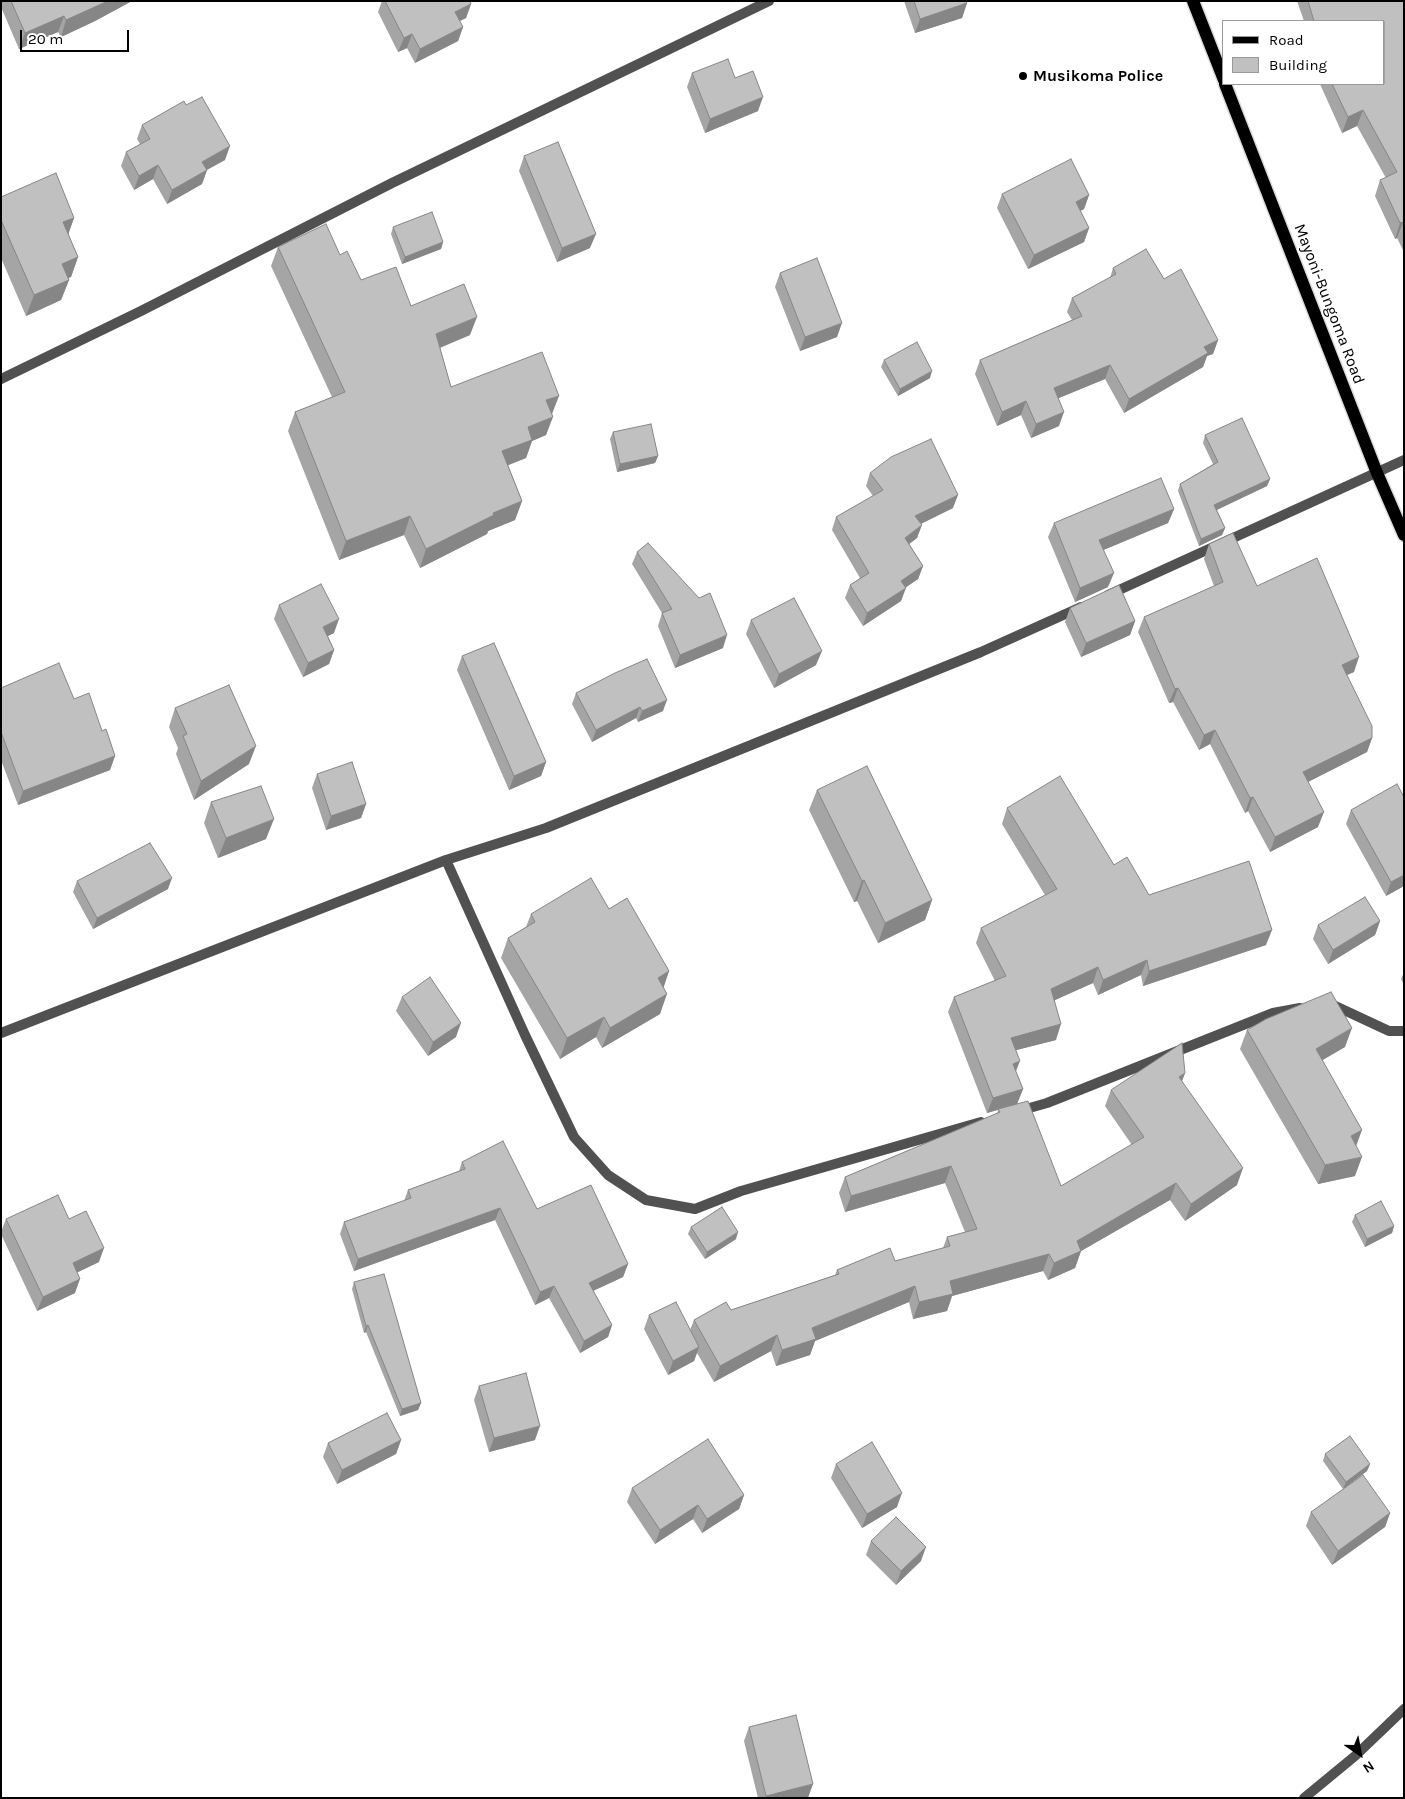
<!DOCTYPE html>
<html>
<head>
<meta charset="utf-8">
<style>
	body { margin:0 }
	#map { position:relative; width:1405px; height:1799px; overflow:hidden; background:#fff; font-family:Karla,sans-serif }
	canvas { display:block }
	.frame { position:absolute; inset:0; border:2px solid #000; pointer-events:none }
	.legend { position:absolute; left:1222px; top:20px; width:162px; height:65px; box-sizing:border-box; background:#fff; border:1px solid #999; margin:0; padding:6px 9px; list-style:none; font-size:15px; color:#000 }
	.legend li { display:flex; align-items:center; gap:10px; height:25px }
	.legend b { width:25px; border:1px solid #999 }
	.north { position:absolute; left:1335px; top:1729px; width:50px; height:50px; -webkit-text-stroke:4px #fff; paint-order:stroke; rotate:147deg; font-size:14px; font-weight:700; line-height:20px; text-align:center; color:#000 }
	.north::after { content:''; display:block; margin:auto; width:18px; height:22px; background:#000; clip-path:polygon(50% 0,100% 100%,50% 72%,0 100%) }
	.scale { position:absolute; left:20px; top:30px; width:109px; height:22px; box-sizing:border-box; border:2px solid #000; border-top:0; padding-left:6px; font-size:15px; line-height:18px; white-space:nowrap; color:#000; -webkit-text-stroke:4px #fff; paint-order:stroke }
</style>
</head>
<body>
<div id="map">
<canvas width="1405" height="1799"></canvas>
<div class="frame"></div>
<ul class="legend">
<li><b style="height:6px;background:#000"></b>Road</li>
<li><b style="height:14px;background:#c0c0c0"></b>Building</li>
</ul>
<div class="north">N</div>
<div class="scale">20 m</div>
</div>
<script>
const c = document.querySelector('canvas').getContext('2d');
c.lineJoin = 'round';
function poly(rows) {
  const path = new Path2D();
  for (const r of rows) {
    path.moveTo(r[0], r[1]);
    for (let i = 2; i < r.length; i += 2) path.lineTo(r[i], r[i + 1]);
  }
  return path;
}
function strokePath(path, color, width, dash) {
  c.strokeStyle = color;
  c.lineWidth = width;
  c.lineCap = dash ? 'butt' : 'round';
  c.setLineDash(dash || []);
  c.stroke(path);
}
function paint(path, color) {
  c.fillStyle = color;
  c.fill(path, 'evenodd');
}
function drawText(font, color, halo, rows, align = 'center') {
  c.font = font + ' Karla,sans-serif';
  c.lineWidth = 4;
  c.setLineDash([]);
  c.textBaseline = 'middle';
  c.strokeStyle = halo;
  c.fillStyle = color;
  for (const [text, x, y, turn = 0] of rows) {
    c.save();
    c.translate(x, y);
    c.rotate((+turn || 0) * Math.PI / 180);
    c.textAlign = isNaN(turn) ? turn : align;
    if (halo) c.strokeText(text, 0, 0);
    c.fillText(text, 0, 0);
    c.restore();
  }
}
const primary = poly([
	[1193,1,1224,80],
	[1225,84,1377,473,1404,535]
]);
strokePath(primary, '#dbdbdb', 15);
strokePath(poly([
	[1,379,141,311,392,183,769,1],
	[1108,595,1404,460],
	[446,860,525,1035,574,1137,608,1175,646,1200,695,1209,741,1191,981,1122],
	[1331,1004,1389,1031,1404,1031],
	[1,1033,446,860,546,828,981,652,1081,607],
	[1019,1111,1047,1103,1273,1013,1300,1008],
	[1304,1798,1355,1756,1404,1709]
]), '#515151', 10);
strokePath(primary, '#000', 12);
paint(poly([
	[1,1,132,1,95,21,61,37,58,32,19,49,1,7],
	[382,1,470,1,471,4,466,18,459,21,463,27,458,41,415,63,407,48,398,52,378,12],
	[904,1,966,1,967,3,962,18,915,33],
	[1297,1,1404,1,1404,252,1397,238,1395,239,1375,196,1380,180,1386,178,1357,126,1342,133,1320,84,1384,84,1384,21,1304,21],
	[692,73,735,78,758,111,705,133,687,87],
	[142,125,225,160,207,170,202,184,167,204,153,179,134,190,121,166,126,152,140,144,137,139],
	[524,156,590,248,557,262,519,171],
	[1002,194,1089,195,1084,209,1080,211,1089,228,1084,242,1028,269,997,208],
	[1,197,74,218,68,234,78,257,71,277,68,278,69,280,61,300,26,316,1,258],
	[393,227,443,242,441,249,402,264,391,234],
	[278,247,340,255,361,280,470,335,440,348,451,387,552,414,546,435,532,441,526,458,508,465,522,501,515,520,488,531,487,534,420,568,404,535,339,560,288,431,295,412,332,397,271,266],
	[1113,268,1164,279,1218,340,1213,354,1207,356,1203,367,1124,413,1105,379,1059,398,1059,426,1031,438,1021,415,997,426,975,374,980,360,1072,320,1067,312,1072,298,1110,278],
	[780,273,837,337,800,351,775,287],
	[884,360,930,378,898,396,881,367],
	[613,432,658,456,655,463,617,472,610,439],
	[1205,435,1270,479,1267,486,1217,510,1225,528,1222,535,1199,546,1178,491,1180,484,1213,464,1203,443],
	[870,473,953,508,921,524,917,538,909,544,923,566,918,579,905,588,901,601,863,626,845,598,850,585,860,578,832,530,836,517,873,496,866,486],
	[1174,509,1168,523,1103,550,1108,587,1075,602,1048,537,1054,523],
	[1209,544,1354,672,1347,675,1372,738,1367,752,1308,782,1318,827,1270,852,1248,811,1245,813,1210,744,1199,750,1173,702,1169,703,1138,632,1144,617,1214,586,1204,559],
	[637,552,723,648,675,668,658,626,662,613,632,564],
	[279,605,334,633,328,636,334,650,329,664,303,677,274,619],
	[1070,608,1135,621,1130,635,1081,657,1065,622],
	[751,620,816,665,774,688,746,634],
	[462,656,546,762,541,776,509,790,457,670],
	[1,688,74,699,102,731,115,756,110,770,18,805,1,760],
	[576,693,663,711,638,722,636,718,592,742,572,704],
	[175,708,249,764,194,800,176,754,178,748,169,727],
	[317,774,366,804,361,818,326,830,312,788],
	[817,790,932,900,925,920,878,943,857,901,854,902,809,810],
	[211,802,266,839,218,858,204,823],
	[1007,808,1114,865,1149,895,1266,945,1143,986,1141,975,1098,995,1093,983,1055,1000,1056,1040,1016,1050,1016,1072,1023,1089,1017,1104,1061,1186,1132,1145,1105,1106,1111,1090,1185,1073,1182,1081,1237,1185,1185,1221,1170,1200,1081,1251,1075,1268,1048,1280,1043,1271,952,1296,947,1311,913,1319,909,1302,815,1341,810,1355,776,1366,771,1351,714,1382,697,1353,694,1361,668,1375,644,1329,649,1315,690,1330,694,1320,731,1310,835,1275,837,1270,895,1261,943,1248,947,1237,965,1232,945,1183,845,1212,839,1193,845,1177,997,1114,998,1110,987,1113,948,1012,954,997,995,981,976,943,981,928,1045,895,1002,824],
	[1351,810,1404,886,1386,896,1346,824],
	[77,881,168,889,93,929,73,892],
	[609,909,669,971,663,988,660,1014,602,1048,596,1037,560,1059,501,958,508,938,526,927,531,914],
	[1380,921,1375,935,1328,964,1313,939,1318,925],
	[1404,972,1404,985,1401,979],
	[402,997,456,1037,428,1056,396,1011],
	[1247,1030,1345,1047,1322,1060,1356,1147,1355,1176,1318,1184,1240,1049],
	[462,1162,537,1209,628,1264,623,1277,593,1291,612,1325,608,1337,580,1353,549,1298,535,1305,495,1220,354,1271,340,1234,344,1222,404,1201,408,1190,459,1171],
	[1355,1215,1394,1226,1392,1233,1365,1247,1352,1222],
	[6,1219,69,1219,99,1262,77,1272,75,1293,37,1311,1,1234,1,1232],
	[691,1227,736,1239,705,1259,688,1234],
	[354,1282,421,1403,418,1410,400,1416,366,1332,364,1333,352,1289],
	[479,1386,535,1440,489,1452,474,1400],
	[401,1440,396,1454,337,1484,323,1457,328,1443],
	[1325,1454,1370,1464,1367,1471,1343,1489,1323,1461],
	[836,1464,897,1507,862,1528,831,1478],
	[632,1488,744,1495,739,1509,702,1533,693,1519,655,1544,627,1502],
	[1311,1512,1390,1513,1385,1527,1332,1565,1306,1526],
	[871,1541,921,1561,896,1585,866,1555],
	[749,1727,808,1798,758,1798,744,1741]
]), '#a5a5a5');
paint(poly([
	[108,1,132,1,95,21,61,37,66,20],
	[967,3,962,18,915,33,920,19],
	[471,4,466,18,450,26,455,12],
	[64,16,58,32,19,49,25,33],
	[463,27,458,41,415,63,420,49],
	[412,34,407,48,398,52,404,38],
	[763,97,758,111,705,133,710,119],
	[1363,110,1357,126,1342,133,1348,117],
	[230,146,225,160,197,175,202,162],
	[158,165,153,179,134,190,139,176],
	[207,170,202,184,167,204,172,190],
	[1089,195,1084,209,1070,216,1076,202],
	[74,218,67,238,63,222],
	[1403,222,1397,238,1395,239,1400,223],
	[1089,228,1084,242,1028,269,1034,255],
	[596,234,590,248,557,262,562,248],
	[443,242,441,249,402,264,405,257],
	[78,257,71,277,54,284,62,264],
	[69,280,61,300,26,316,34,295],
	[477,317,470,335,429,352,436,334],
	[842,323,837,337,800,351,805,337],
	[1218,340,1213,354,1207,356,1203,367,1124,413,1129,399,1204,347],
	[1110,365,1105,379,1049,402,1054,388],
	[932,371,930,378,898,396,900,389],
	[559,396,552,414,540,419,546,400],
	[1026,401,1021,415,997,426,1002,412],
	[1064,412,1059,426,1031,438,1036,424],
	[553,417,546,435,532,441,526,458,496,470,502,451,528,427],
	[658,456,655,463,617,472,620,464],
	[1270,479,1267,486,1212,512,1214,505],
	[958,495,953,508,910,529,915,516],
	[522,501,515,520,488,531,487,534,420,568,426,549,493,513],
	[1174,509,1168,523,1094,554,1099,540],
	[410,516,404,535,339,560,346,541],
	[922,525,917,538,900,551,905,538],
	[1225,528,1222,535,1199,546,1201,539],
	[923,566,918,579,896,594,901,581],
	[1114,573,1108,587,1075,602,1080,588],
	[906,588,901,601,863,626,867,613],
	[339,619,334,633,318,641,323,627],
	[1135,621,1130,635,1081,657,1086,643],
	[727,635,723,648,675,668,680,655],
	[334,650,329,664,303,677,308,663],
	[822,651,816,665,774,688,779,674],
	[1359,657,1354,672,1337,679,1342,665],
	[1178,688,1173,702,1169,703,1175,689],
	[667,700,663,711,638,722,642,711],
	[640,707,636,718,592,742,596,730],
	[1215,730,1210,744,1199,750,1204,735],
	[1372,738,1367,752,1298,787,1303,772],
	[256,746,249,764,194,800,201,781],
	[115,756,110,770,18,805,23,791],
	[546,762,541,776,509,790,514,776],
	[1253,797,1248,811,1245,813,1250,798],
	[366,804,361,818,326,830,331,816],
	[1324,812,1318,827,1270,852,1275,837],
	[274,819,266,839,218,858,226,838],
	[1404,875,1404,886,1386,896,1391,882],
	[172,878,168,889,93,929,97,918],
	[864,880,857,901,854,902,862,881],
	[932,900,925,920,878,943,885,923],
	[1380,921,1375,935,1328,964,1333,950],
	[1272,930,1266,945,1143,986,1149,971],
	[1147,960,1141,975,1098,995,1103,980],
	[1098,967,1093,983,1046,1004,1051,989],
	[669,971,662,992,658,978],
	[667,994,660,1014,602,1048,610,1028],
	[604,1017,596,1037,560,1059,567,1038],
	[461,1023,456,1037,428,1056,433,1042],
	[1061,1024,1056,1040,1005,1053,1011,1038],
	[1352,1028,1345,1047,1309,1068,1316,1049],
	[1020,1061,1014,1076,1013,1064],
	[1185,1073,1179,1089,1179,1077],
	[1023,1089,1017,1104,987,1113,993,1098],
	[1362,1130,1355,1149,1351,1136],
	[1362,1157,1355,1176,1318,1184,1325,1165],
	[951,1166,945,1183,845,1212,851,1196],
	[1243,1168,1237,1185,1185,1221,1191,1204],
	[1176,1183,1170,1200,1081,1251,1075,1268,1048,1280,1054,1263,1077,1241],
	[500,1208,495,1220,354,1271,358,1259],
	[1394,1226,1392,1233,1365,1247,1367,1239],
	[738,1232,736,1239,705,1259,707,1252],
	[104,1248,99,1262,68,1277,73,1263],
	[1049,1254,1043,1271,952,1296,947,1311,913,1319,919,1302,950,1281],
	[628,1264,623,1277,584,1295,589,1283],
	[80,1279,75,1293,37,1311,43,1297],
	[554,1286,549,1298,535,1305,540,1292],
	[915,1286,909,1302,815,1341,810,1355,776,1366,782,1350,812,1328],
	[368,1325,366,1332,364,1333,366,1326],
	[612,1325,608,1337,580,1353,584,1341],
	[777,1335,771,1351,714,1382,720,1366],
	[699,1347,694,1361,668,1375,673,1361],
	[421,1403,418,1410,400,1416,402,1409],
	[540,1426,535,1440,489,1452,494,1438],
	[401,1440,396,1454,337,1484,342,1470],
	[1370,1464,1367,1471,1343,1489,1346,1482],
	[902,1493,897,1507,862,1528,867,1514],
	[744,1495,739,1509,702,1533,707,1519],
	[698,1505,693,1519,655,1544,660,1530],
	[1390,1513,1385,1527,1332,1565,1338,1551],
	[926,1547,921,1561,896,1585,901,1571],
	[813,1784,808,1798,765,1798,766,1796]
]), '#868686');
const building = poly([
	[11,1,108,1,66,20,64,16,25,33,11,1],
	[385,1,470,1,471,4,455,12,463,27,420,49,412,34,404,38,385,1],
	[914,1,966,1,967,3,920,19,914,1],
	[1308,1,1404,1,1404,224,1403,222,1400,223,1380,180,1397,172,1363,110,1348,117,1332,84,1384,84,1384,21,1314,21,1308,1],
	[728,59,735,78,753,71,763,97,710,119,692,73,728,59],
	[202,97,230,146,202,162,207,170,172,190,158,165,139,176,126,152,150,139,142,125,184,101,186,105,202,97],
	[558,142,596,234,562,248,524,156,558,142],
	[1071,159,1089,195,1076,202,1089,228,1034,255,1002,194,1071,159],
	[56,173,74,218,63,222,78,257,62,264,69,280,34,295,1,220,1,197,56,173],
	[432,212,443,242,405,257,393,227,432,212],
	[326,224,340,255,347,251,361,280,396,267,411,306,464,284,477,317,436,334,451,387,542,352,559,396,546,400,553,417,528,427,532,440,502,451,522,501,493,513,494,515,426,549,410,516,346,541,295,412,345,392,278,247,326,224],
	[1146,249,1164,279,1181,269,1218,340,1204,347,1208,353,1129,399,1110,365,1054,388,1064,412,1036,424,1026,401,1002,412,980,360,1082,316,1072,298,1116,274,1113,268,1146,249],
	[817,258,842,323,805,337,780,273,817,258],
	[917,342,932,371,900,389,884,360,917,342],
	[1242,418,1270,479,1214,505,1225,528,1201,539,1180,484,1218,462,1205,435,1242,418],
	[651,424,658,456,620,464,613,432,651,424],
	[931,439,958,495,915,516,922,525,905,538,923,566,901,581,906,588,867,613,850,585,869,573,836,517,883,490,870,473,891,457,931,439],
	[1161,478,1174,509,1099,540,1114,573,1080,588,1054,523,1161,478],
	[1233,533,1257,586,1317,558,1359,657,1342,665,1372,726,1372,738,1303,772,1324,812,1275,837,1253,797,1250,798,1215,730,1204,735,1178,688,1175,689,1144,617,1223,582,1209,544,1233,533],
	[648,543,699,598,710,593,727,635,680,655,662,613,672,609,637,552,648,543],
	[321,584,339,619,323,627,334,650,308,663,279,605,321,584],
	[1119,585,1135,621,1086,643,1070,608,1119,585],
	[794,598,822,651,779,674,751,620,794,598],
	[494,643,546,762,514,776,462,656,494,643],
	[647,659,667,700,642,711,640,707,596,730,576,693,615,673,647,659],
	[59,663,74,699,89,693,102,731,106,729,115,756,23,791,1,732,1,688,59,663],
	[229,685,256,746,201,781,183,736,187,734,175,708,229,685],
	[352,762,366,804,331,816,317,774,352,762],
	[867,766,932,900,885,923,864,880,862,881,817,790,867,766],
	[1060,776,1114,865,1127,857,1149,895,1249,861,1272,930,1149,971,1147,960,1103,980,1098,967,1051,989,1061,1024,1011,1038,1020,1061,1013,1064,1023,1089,993,1098,954,997,1006,976,981,928,1057,889,1007,808,1060,776],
	[1397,784,1404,797,1404,875,1391,882,1351,810,1397,784],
	[261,786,274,819,226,838,211,802,261,786],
	[150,843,172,878,97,918,77,881,150,843],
	[591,878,609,909,627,898,669,971,658,978,667,994,610,1028,604,1017,567,1038,508,938,535,922,531,914,591,878],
	[1365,897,1380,921,1333,950,1318,925,1365,897],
	[430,977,461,1023,433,1042,402,997,430,977],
	[1331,992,1352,1028,1316,1049,1362,1130,1351,1136,1362,1157,1325,1165,1247,1030,1266,1019,1331,992],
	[1182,1043,1185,1073,1179,1077,1243,1168,1191,1204,1176,1183,1077,1241,1081,1251,1054,1263,1049,1254,950,1281,953,1294,919,1302,915,1286,812,1328,816,1339,782,1350,777,1335,720,1366,694,1320,726,1302,731,1310,839,1274,837,1270,890,1248,895,1261,950,1246,947,1237,977,1229,951,1166,851,1196,845,1177,1000,1112,998,1109,1028,1101,1061,1186,1144,1137,1111,1090,1182,1043],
	[503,1141,537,1209,591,1185,628,1264,589,1283,612,1325,584,1341,554,1286,540,1292,500,1208,358,1259,344,1222,411,1198,408,1190,465,1169,462,1162,503,1141],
	[58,1195,69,1219,86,1211,104,1248,73,1263,80,1279,43,1297,6,1219,58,1195],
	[1381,1201,1394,1226,1367,1239,1355,1215,1381,1201],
	[722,1207,738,1232,707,1252,691,1227,722,1207],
	[384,1274,421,1403,402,1409,368,1325,366,1326,354,1282,384,1274],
	[676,1302,699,1347,673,1361,649,1315,676,1302],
	[526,1373,540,1426,494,1438,479,1386,526,1373],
	[387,1413,401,1440,342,1470,328,1443,387,1413],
	[1350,1436,1370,1464,1346,1482,1325,1454,1350,1436],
	[708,1439,744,1495,707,1519,698,1505,660,1530,632,1488,708,1439],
	[872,1442,902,1493,867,1514,836,1464,872,1442],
	[1363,1475,1390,1513,1338,1551,1311,1512,1363,1475],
	[896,1517,926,1547,901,1571,871,1541,896,1517],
	[796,1715,813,1784,766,1796,749,1727,796,1715]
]);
paint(building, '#c0c0c0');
strokePath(building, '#868686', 1);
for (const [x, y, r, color] of [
	[1023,76,5,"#000"]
]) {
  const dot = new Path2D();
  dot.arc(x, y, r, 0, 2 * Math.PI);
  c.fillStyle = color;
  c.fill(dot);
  strokePath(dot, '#fff', 2);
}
drawText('bold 16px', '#000', '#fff', [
	["Musikoma Police",1033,76]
], 'left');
drawText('16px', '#000', '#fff', [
	["Mayoni-Bungoma Road",1329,304,69]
]);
</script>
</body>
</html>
